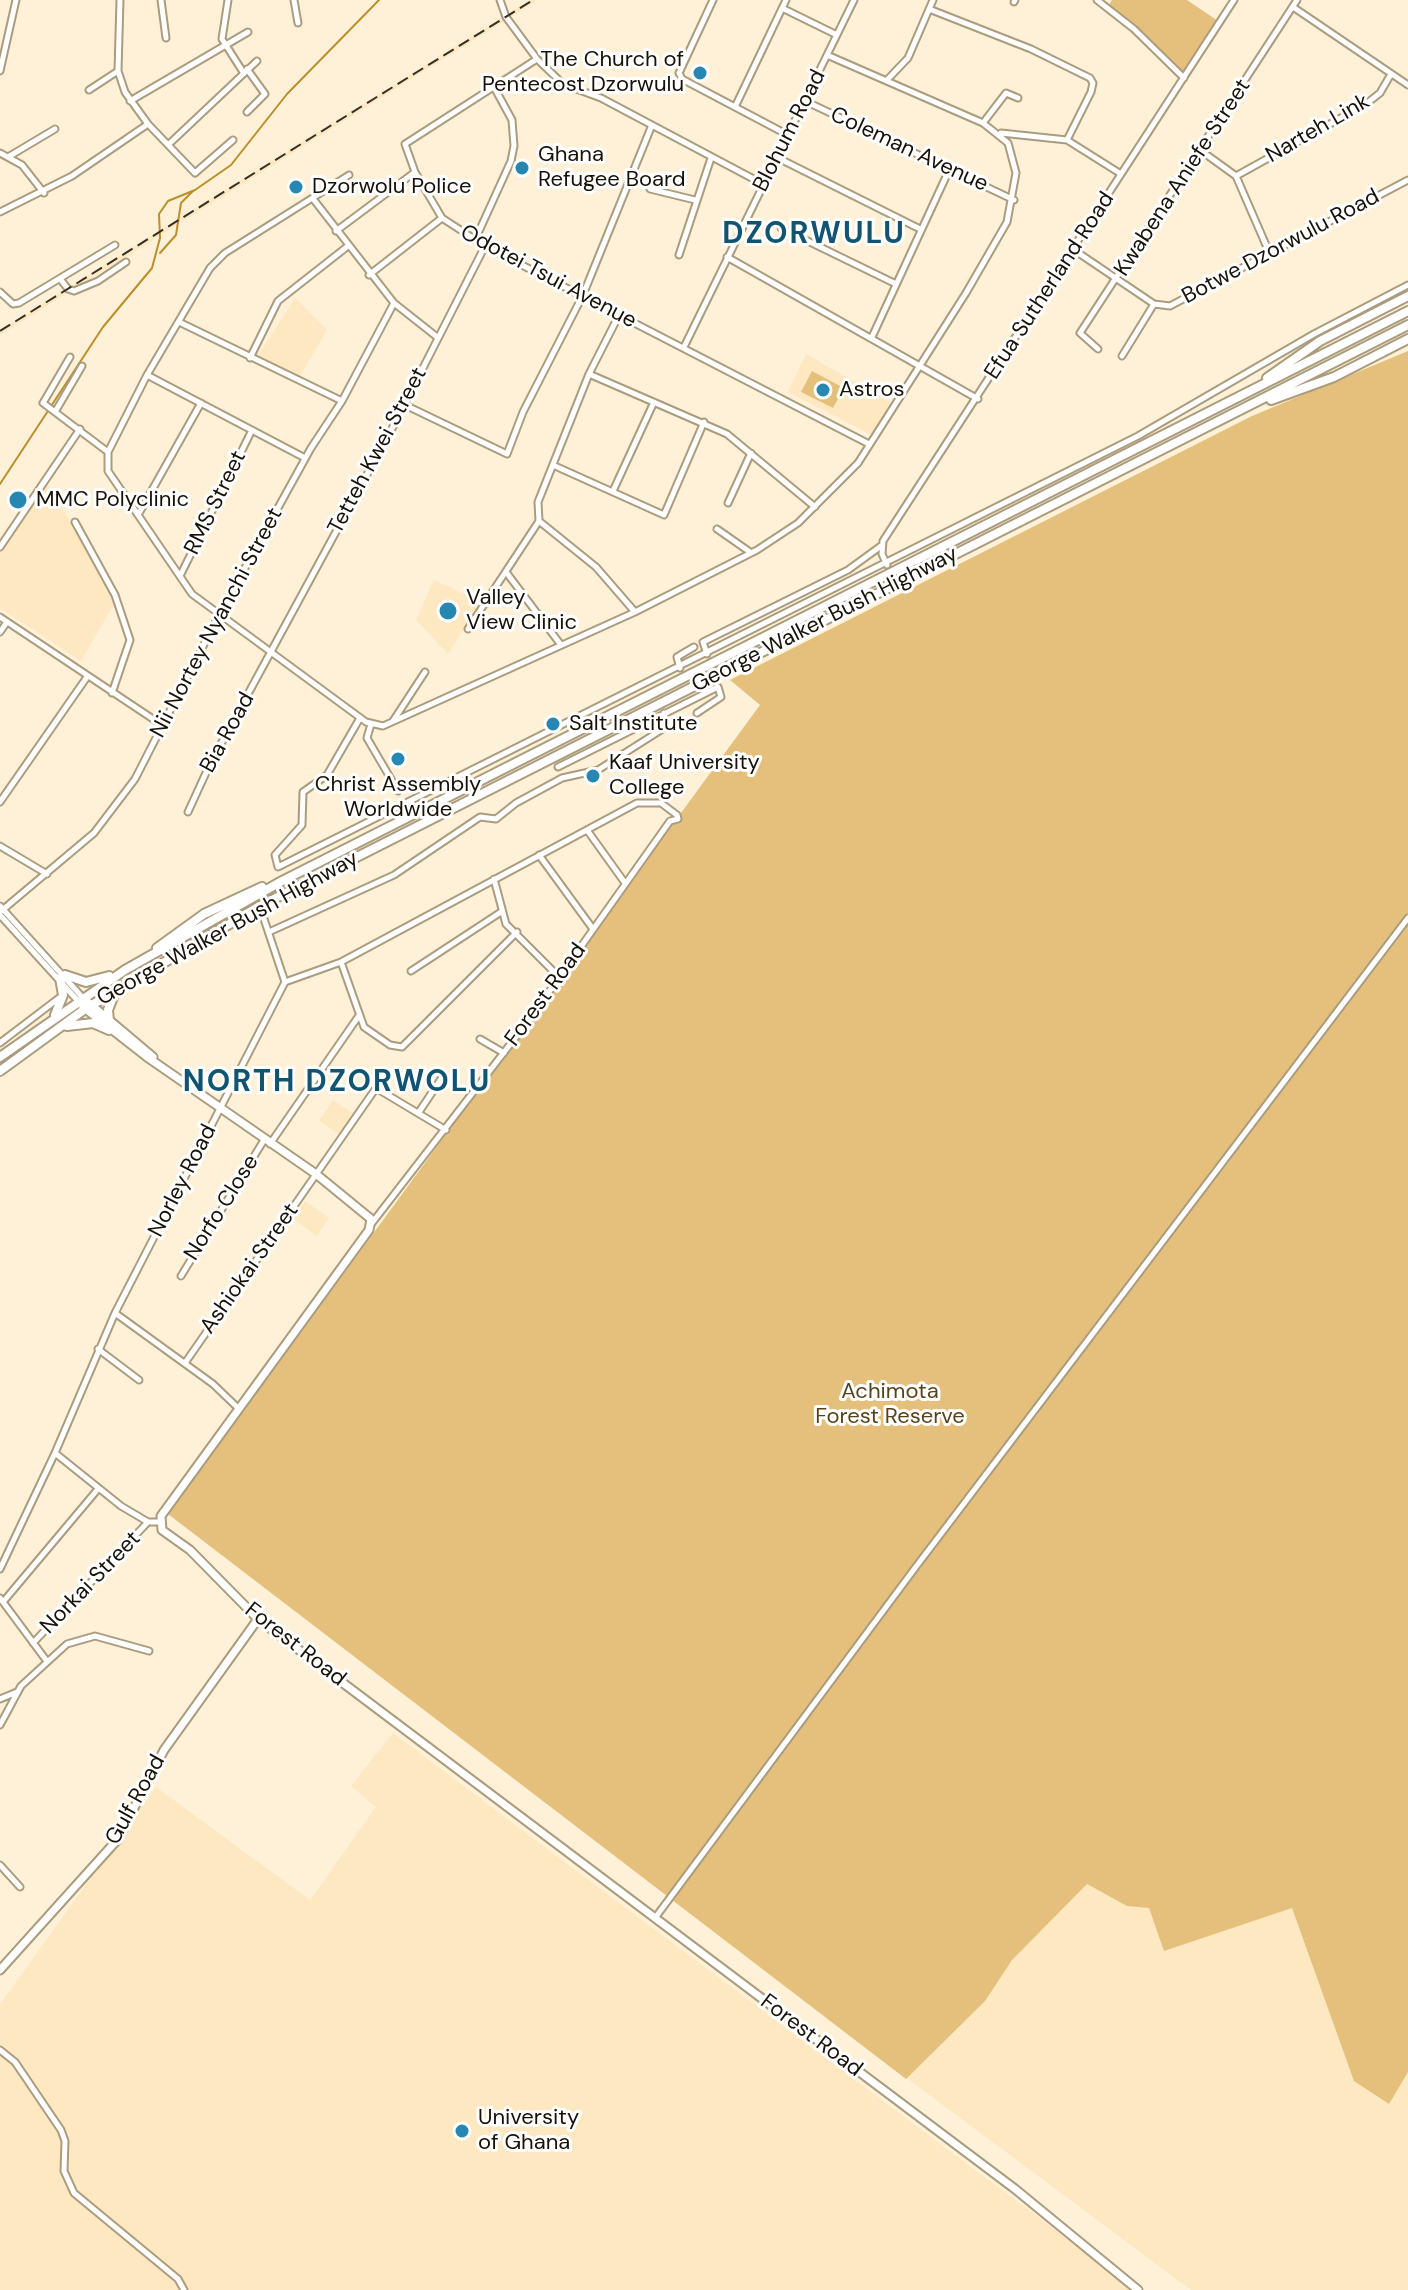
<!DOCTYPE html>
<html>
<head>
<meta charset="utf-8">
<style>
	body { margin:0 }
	canvas { display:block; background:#fef1d7 }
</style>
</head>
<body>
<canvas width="1408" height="2290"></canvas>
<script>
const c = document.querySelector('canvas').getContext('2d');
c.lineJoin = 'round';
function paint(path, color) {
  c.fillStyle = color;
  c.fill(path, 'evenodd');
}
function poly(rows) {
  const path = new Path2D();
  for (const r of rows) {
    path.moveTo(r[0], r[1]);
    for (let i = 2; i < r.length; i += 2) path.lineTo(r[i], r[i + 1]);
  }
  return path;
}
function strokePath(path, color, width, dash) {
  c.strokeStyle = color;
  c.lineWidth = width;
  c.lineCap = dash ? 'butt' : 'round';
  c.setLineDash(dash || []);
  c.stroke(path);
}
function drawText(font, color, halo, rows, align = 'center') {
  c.font = font + ' "DM Sans",sans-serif';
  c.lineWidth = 6;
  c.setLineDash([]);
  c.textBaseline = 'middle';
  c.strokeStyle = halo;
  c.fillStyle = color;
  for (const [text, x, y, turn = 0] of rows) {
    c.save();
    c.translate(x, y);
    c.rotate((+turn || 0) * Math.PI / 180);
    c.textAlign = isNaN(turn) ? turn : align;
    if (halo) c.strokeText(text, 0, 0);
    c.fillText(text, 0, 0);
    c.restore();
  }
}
paint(poly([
	[530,0,538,0,0,335,0,330],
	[295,298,327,330,296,383,254,362],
	[806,354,892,403,872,435,788,392],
	[46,481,117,599,81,661,0,608,0,552],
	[434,580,481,602,448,654,416,620],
	[333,1100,353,1113,339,1134,319,1121],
	[305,1201,329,1218,317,1236,293,1219],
	[1079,1696,1408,1941,1408,2290,1191,2290,826,2018],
	[393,1733,1135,2290,0,2290,0,2004,156,1787,310,1900,376,1807,351,1786]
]), '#fde8c2');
paint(poly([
	[1112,0,1187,0,1218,21,1183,75,1109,5],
	[1408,351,1408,2072,1389,2104,1354,2081,1292,1908,1164,1951,1149,1908,1127,1906,1087,1884,1012,1960,985,2001,906,2079,168,1514,760,705,730,680,1252,416],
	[812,371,844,388,833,408,801,392]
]), '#e4c07c');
strokePath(poly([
	[160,253,176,235,181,203,193,191],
	[0,484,103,327,152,268,160,238,159,214,168,201,195,190,231,165,287,94,379,0]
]), '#bc8f2b', 2);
const street = poly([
	[120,0,118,71,125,92,148,124,195,173,233,140],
	[161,0,166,38],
	[228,0,222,39,243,72],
	[294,0,298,23],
	[500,0,506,17,537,59,563,84,601,98,763,184],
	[713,0,679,73,682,79,788,135],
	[1097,0,1134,29,1184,78],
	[1014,2,1015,0],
	[1293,7,1408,85],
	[782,8,837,35],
	[929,9,1031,49,1090,78,1093,83,1091,92,1067,140],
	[537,59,405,144,415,172,442,218,485,246,869,444],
	[0,71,16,0],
	[888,79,908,58,933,0],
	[89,90,118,71],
	[130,101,248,32],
	[805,101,1014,200],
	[735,107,786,0],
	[247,112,265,94,247,69],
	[983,123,1006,93,1018,98],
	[1001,133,1067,140,1121,174],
	[168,145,257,61],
	[1200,150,1236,176,1269,252],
	[0,153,22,165,44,193],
	[8,157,55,129],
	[776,157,920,229],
	[349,175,225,253,210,268,147,375,108,452,108,471,192,594,366,722,383,726,635,612,757,550,798,523,858,463,966,293,1007,222,1016,173,1008,143,983,123,827,55],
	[1236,176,1366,104,1380,93,1391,74],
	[650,189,695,200],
	[314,200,394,303,437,337],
	[0,212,72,176,148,124],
	[781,228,896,284],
	[336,231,415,172],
	[475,240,511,161,514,146,512,120,494,87],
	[1074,250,1154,304,1170,306,1408,180],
	[679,255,711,158],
	[727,257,978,399],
	[369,275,442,218],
	[61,280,68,289,74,291,98,281,126,262],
	[0,292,13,304,19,303,115,245],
	[179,322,342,401],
	[872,337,950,168],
	[684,347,854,0],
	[1098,349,1080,333,1297,0],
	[1122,356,1154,304],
	[70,357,43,403,108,452],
	[250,358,278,301,348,246],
	[589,374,727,434,815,507],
	[147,375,305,458],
	[405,405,507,454,523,412,583,295,652,125],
	[55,412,82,366],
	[555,466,664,515,704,422],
	[613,491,654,402],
	[728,503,751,453],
	[138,515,201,403],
	[539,521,596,567,635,612],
	[75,522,115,595,130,640,112,693],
	[717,529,750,552],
	[0,547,80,429],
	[887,565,882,554,883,541,1234,0],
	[506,572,561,645],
	[180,576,252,430],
	[0,617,162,725],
	[468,629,539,521,538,502,589,374,619,315],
	[0,632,7,622],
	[707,654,703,642,848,570,881,546],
	[680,668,677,657,694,647],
	[360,718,327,775,303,792,302,825,275,855,278,867,1138,436,1314,334,1408,285],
	[393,721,425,672],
	[371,724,367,738,398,791],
	[558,767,718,687,721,697,697,713],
	[0,802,87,677],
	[188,812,210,764,395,423,485,246],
	[587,830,625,883],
	[0,846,47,874],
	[539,855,593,929],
	[494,879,506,924,560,978],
	[0,906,83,998],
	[260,907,285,982],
	[0,912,94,833,135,779,219,615,311,448,342,401,394,303],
	[0,915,78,1001],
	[269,932,394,875,480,817,496,819,516,803,562,778,598,770,661,730,666,724,664,713],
	[341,962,364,1027,390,1045,402,1047,517,932],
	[411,971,501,912],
	[285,982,341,962,637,803,661,803,677,815,678,819,670,821,529,1020,372,1223],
	[480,1039,504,1053],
	[0,1043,59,998],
	[419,1112,441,1079],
	[270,1144,358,1017],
	[181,1276,264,1140],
	[115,1313,213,1384,238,1408],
	[98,1349,139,1380],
	[185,1363,376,1088,446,1130],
	[55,1453,121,1506,148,1522,159,1522],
	[0,1569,55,1453,115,1313,285,982],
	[0,1598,46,1660],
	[3,1602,98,1489],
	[33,1643,148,1522],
	[0,1699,17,1692],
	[0,1725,21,1686,67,1644,95,1636,149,1651],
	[0,1865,20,1887],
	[655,1918,915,1568,1408,918],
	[0,2050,15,2062,61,2130,65,2141,64,2171,74,2193,178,2279,184,2290]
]);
const secondary = poly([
	[83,998,153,1057],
	[83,1007,147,1057,316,1174,371,1219,369,1230,161,1516,162,1530,190,1550,258,1619,1015,2189,1138,2290],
	[0,1970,118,1839,164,1750,258,1619]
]);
const highway = poly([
	[1267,378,1320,341,1408,296],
	[1271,400,1334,377,1408,339],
	[157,948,204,914,262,887],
	[65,975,86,982,109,976],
	[55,1015,63,995,60,978],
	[109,1021,108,1010,115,992],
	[67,1026,93,1023,109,1030],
	[0,1057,125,970,282,881,1408,311],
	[0,1071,85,1009,260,906,1408,325]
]);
strokePath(street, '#ab9c7e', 9);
strokePath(secondary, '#ab9c7e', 11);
strokePath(highway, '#ab9c7e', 12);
strokePath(street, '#fff', 5);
strokePath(secondary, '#fff', 7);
strokePath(highway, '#fff', 8);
strokePath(poly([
	[0,331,533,0]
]), '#362f23', 2, [12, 6]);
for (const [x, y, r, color] of [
	[700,73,8,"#2787b3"],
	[522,168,8,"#2787b3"],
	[296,187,8,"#2787b3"],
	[823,390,8,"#2787b3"],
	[18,500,10,"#2787b3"],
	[448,611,10,"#2787b3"],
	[553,724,8,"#2787b3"],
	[398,759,8,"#2787b3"],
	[593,776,8,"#2787b3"],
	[462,2131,8,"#2787b3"]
]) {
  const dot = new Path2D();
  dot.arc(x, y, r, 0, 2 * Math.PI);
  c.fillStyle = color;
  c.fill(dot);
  strokePath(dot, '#fff', 3);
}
drawText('22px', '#171107', '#fff', [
	["The Church of",684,60,"right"],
	["Pentecost Dzorwulu",684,85,"right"],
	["Ghana",538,155],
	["Refugee Board",538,180],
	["Dzorwolu Police",312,187],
	["Astros",839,390],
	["MMC Polyclinic",36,500],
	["Valley",466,598],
	["View Clinic",466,623],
	["Salt Institute",569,724],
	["Kaaf University",609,763],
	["College",609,788],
	["Christ Assembly",398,785,"center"],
	["Worldwide",398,810,"center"],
	["University",478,2118],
	["of Ghana",478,2143]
], 'left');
drawText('22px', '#171107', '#fff', [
	["Narteh Link",1318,129,-30],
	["Blohum Road",790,131,-63],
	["Coleman Avenue",909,150,25],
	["Kwabena Aniefe Street",1183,178,-57],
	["Botwe Dzorwulu Road",1281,247,-28],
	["Odotei Tsui Avenue",548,277,28],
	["Efua Sutherland Road",1050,286,-57],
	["Tetteh Kwei Street",378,451,-62],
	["RMS Street",216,503,-64],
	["George Walker Bush Highway",825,620,-27],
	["Nii Nortey Nyanchi Street",217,623,-62],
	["Bia Road",228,733,-61],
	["George Walker Bush Highway",228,929,-29],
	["Forest Road",546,995,-54],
	["Norley Road",183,1181,-63],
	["Norfo Close",222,1208,-58],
	["Ashiokai Street",250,1269,-55],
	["Norkai Street",91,1583,-46],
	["Forest Road",295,1645,38],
	["Gulf Road",136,1800,-61],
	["Forest Road",811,2036,37]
]);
drawText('22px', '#56431c', '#fff', [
	["Achimota",890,1392],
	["Forest Reserve",890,1417]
]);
c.letterSpacing = '2px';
drawText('bold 30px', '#105471', '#fff', [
	["DZORWULU",814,235],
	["NORTH DZORWOLU",337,1083]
]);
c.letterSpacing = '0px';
</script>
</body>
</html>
